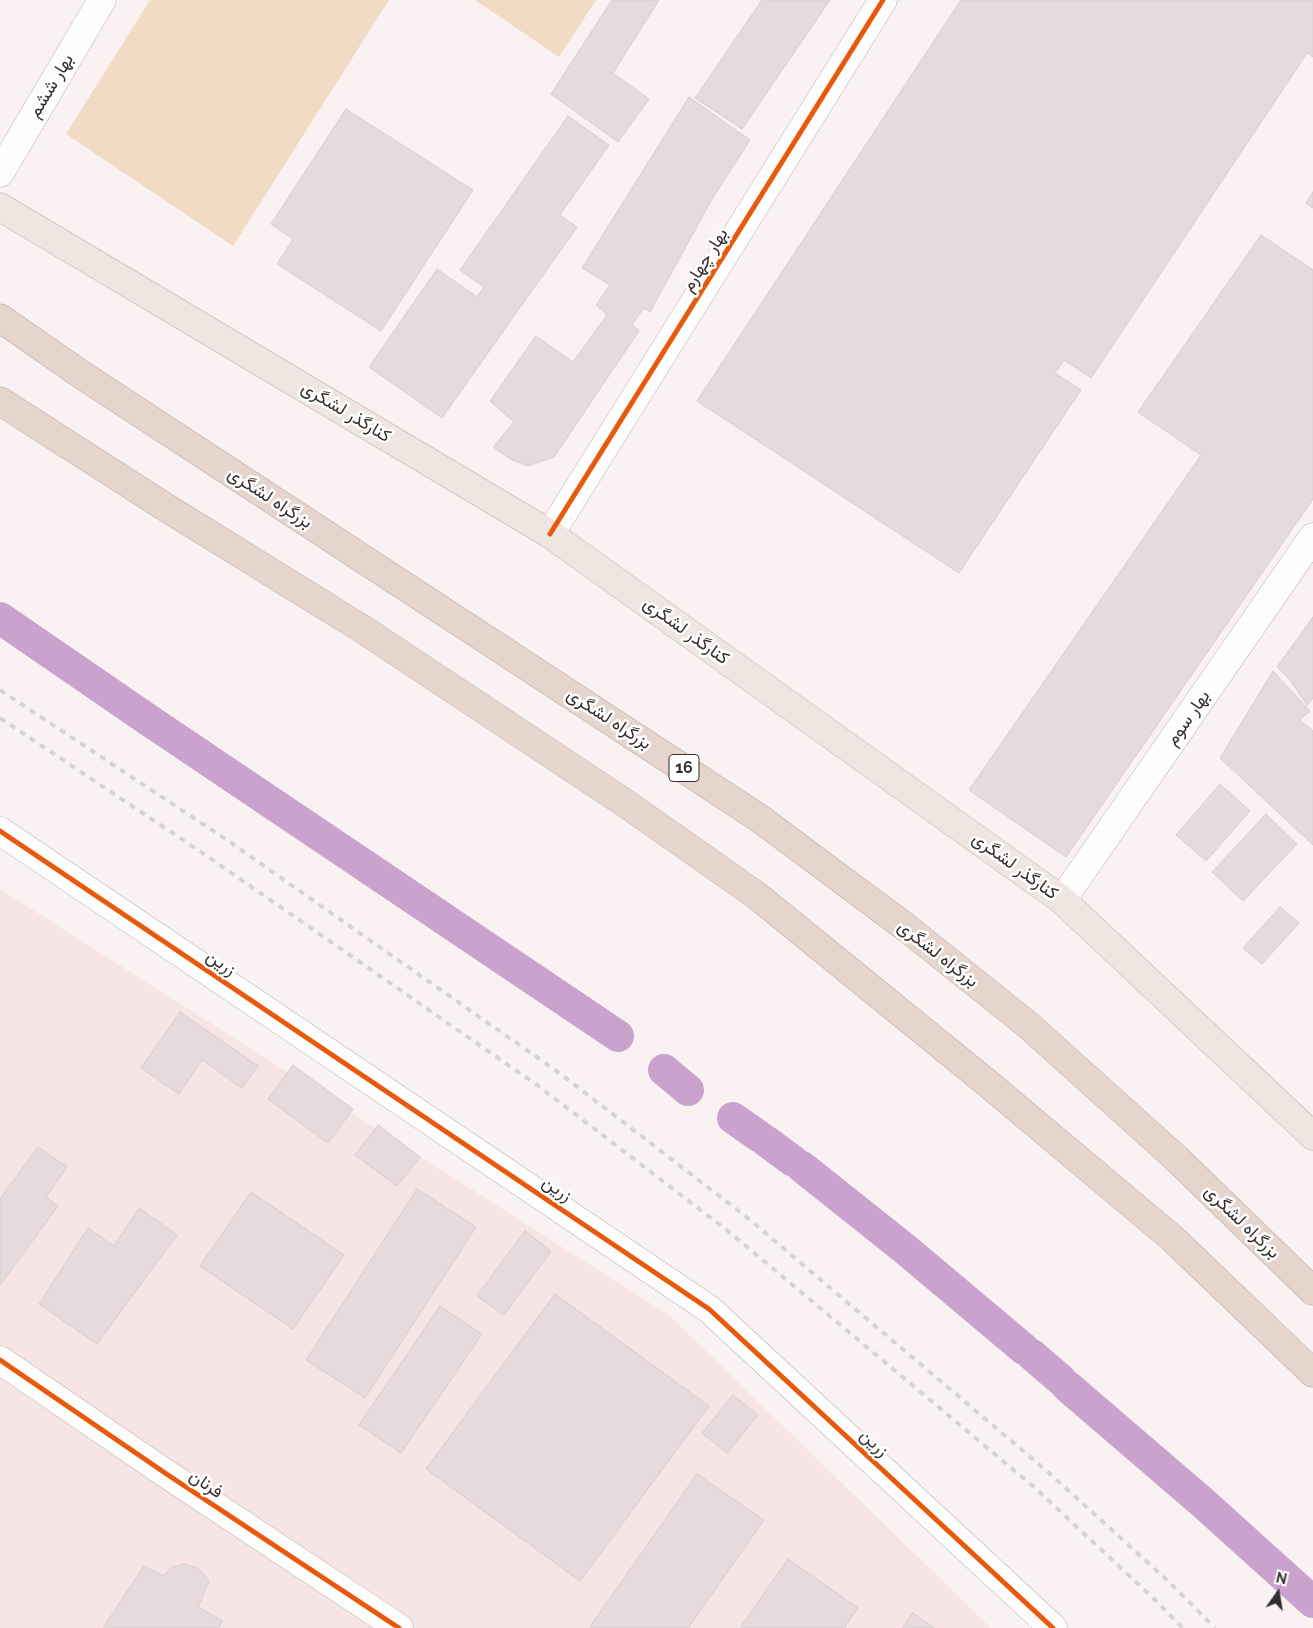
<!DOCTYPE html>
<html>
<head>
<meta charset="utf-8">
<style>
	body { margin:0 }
	#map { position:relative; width:1313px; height:1628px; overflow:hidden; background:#faf2f2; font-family:Raleway,sans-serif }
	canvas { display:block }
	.north { position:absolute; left:1253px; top:1568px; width:50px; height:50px; -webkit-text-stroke:4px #fff; paint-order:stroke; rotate:13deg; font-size:14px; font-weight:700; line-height:20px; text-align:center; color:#352e2e }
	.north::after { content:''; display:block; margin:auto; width:18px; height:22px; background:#352e2e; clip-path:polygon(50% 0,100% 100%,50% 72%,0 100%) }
</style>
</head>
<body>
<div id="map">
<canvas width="1313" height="1628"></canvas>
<div class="north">N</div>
</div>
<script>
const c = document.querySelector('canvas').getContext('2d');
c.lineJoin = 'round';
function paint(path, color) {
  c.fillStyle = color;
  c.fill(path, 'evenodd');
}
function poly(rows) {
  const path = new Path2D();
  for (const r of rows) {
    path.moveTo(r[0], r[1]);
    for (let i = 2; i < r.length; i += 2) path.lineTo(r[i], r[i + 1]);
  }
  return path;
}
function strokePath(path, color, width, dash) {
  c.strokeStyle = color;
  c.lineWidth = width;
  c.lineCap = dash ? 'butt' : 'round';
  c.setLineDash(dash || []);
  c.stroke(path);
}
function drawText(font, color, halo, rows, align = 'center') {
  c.font = font + ' Raleway,Vazirmatn,sans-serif';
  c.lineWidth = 5;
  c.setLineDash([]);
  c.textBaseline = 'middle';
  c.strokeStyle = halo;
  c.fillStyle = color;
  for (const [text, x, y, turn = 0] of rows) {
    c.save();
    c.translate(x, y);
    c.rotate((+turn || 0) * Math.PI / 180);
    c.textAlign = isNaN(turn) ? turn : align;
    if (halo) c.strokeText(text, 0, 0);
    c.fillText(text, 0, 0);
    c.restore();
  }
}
paint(poly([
	[0,889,669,1315,991,1628,0,1628]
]), '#f7e4e4');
paint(poly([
	[150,0,389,0,233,246,66,134],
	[475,0,596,0,559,57]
]), '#f1dbc5');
strokePath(poly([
	[0,618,147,719,618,1036],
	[664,1070,688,1090],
	[733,1118,760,1137],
	[766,1141,793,1161],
	[802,1167,905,1249,1024,1349],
	[1032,1355,1061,1380],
	[1067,1386,1202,1502,1313,1602]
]), '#c9a2cd', 32);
const building = poly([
	[612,0,659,0,613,73,649,99,618,142,551,94,612,0],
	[762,0,830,0,742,129,695,98,762,0],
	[961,0,1313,0,1313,57,1307,53,1091,378,1064,360,1055,373,1081,390,959,573,697,401,961,0],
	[689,97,750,140,712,199,650,312,644,308,632,324,639,331,554,457,528,466,512,460,493,447,514,422,490,401,536,336,573,362,607,315,596,305,610,285,582,268,689,97],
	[346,109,473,190,381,331,277,264,293,239,271,224,346,109],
	[568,116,609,145,560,215,577,227,442,418,369,367,437,269,477,297,484,287,460,270,568,116],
	[1313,192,1313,208,1306,203,1313,192],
	[1261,235,1313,270,1313,499,1066,857,969,790,1201,455,1138,412,1261,235],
	[1313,617,1313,698,1307,705,1290,680,1277,667,1313,617],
	[1273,671,1310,711,1300,720,1313,731,1313,845,1220,758,1273,671],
	[1220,784,1250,811,1206,861,1176,835,1220,784],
	[1266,814,1297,844,1243,901,1212,872,1266,814],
	[1280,907,1299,923,1262,964,1243,948,1280,907],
	[180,1012,258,1066,242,1088,202,1060,179,1094,141,1068,180,1012],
	[293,1065,353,1109,328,1143,268,1099,293,1065],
	[378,1125,420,1157,397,1186,355,1155,378,1125],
	[38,1147,67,1167,46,1197,58,1206,0,1285,0,1199,38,1147],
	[417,1189,476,1227,365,1398,306,1360,417,1189],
	[251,1192,344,1255,293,1329,200,1266,251,1192],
	[139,1208,177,1235,97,1344,39,1304,88,1228,114,1246,139,1208],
	[525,1231,551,1251,504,1315,477,1296,525,1231],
	[555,1294,709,1406,580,1581,426,1469,555,1294],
	[440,1306,482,1334,401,1453,359,1425,440,1306],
	[733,1395,758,1415,727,1453,702,1433,733,1395],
	[697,1474,764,1520,688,1628,589,1628,697,1474],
	[788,1559,858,1608,844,1628,740,1628,788,1559],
	[184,1564,198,1568,209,1581,198,1607,223,1621,218,1628,103,1628,144,1566,164,1576,172,1567,184,1564],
	[913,1613,934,1628,902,1628,913,1613]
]);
paint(building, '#e7dade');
strokePath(building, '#d4cdce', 1);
const minor = poly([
	[0,173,102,0],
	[550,534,883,0],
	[0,831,709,1309,1053,1628],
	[1062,900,1313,537],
	[0,1360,168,1475,399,1628]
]);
const major = poly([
	[0,207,550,534,1062,900,1313,1136]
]);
const highway = poly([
	[0,318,82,375,759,818,908,929,1028,1025,1177,1159,1313,1291],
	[0,401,162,505,364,630,625,803,756,895,986,1082,1172,1238,1313,1373]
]);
strokePath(minor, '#b8b2b2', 29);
strokePath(major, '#bba8a0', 29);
strokePath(highway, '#bba8a0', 29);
strokePath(minor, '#fefdfd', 28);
strokePath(major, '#efe5e1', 28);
strokePath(highway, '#e5d5cd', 28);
strokePath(poly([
	[0,690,227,840,558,1072,744,1215,1048,1472,1167,1580,1215,1628],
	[0,718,207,856,537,1085,728,1231,1034,1487,1151,1596,1183,1628]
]), '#d6d3d3', 4, [6, 6]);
strokePath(poly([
	[550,534,883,0],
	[0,831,709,1309,1053,1628],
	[0,1360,168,1475,399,1628]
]), '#e8590c', 5);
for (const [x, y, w] of [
	[684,768,30]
]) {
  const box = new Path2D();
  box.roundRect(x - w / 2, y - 13.5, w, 27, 4);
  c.fillStyle = '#fff';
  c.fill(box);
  strokePath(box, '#352e2e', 1);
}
drawText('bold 16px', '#352e2e', null, [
	["16",684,768]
]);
drawText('18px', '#352e2e', '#fff', [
	["بهار ششم",51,86,-59],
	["بهار چهارم",705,260,-58],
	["کنارگذر لشگری",346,412,31],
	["بزرگراه لشگری",270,498,33],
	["کنارگذر لشگری",686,631,36],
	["بهار سوم",1188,718,-55],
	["بزرگراه لشگری",609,719,33],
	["کنارگذر لشگری",1015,866,36],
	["بزرگراه لشگری",938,954,38],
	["زرین",221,963,34],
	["زرین",557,1189,34],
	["بزرگراه لشگری",1242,1222,44],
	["زرین",874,1443,43],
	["فرنان",206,1484,34]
]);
</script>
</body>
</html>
